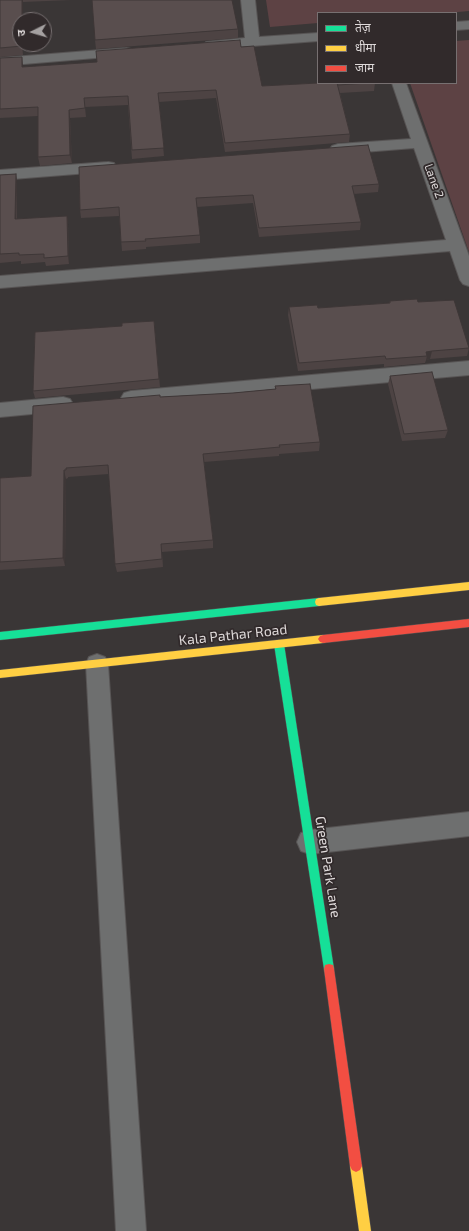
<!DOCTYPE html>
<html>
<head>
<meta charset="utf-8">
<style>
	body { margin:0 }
	#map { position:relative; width:469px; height:1231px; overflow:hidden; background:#3a3636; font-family:"Exo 2","Noto Sans Devanagari",sans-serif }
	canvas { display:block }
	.legend { position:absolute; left:317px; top:12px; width:140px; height:72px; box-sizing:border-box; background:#312a2b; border:1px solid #777071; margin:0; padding:5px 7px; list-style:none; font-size:12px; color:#dfdada }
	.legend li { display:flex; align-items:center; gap:8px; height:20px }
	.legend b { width:20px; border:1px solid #777071 }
	.north { position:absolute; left:12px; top:12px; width:40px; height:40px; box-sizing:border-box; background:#312a2b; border:1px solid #777071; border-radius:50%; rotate:265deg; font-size:11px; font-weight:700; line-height:16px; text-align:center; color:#dfdada }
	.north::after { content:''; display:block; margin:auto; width:14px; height:18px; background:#a5a1a1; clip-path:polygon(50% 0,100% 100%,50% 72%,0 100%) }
</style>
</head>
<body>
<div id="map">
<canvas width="469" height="1231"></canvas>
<ul class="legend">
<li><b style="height:5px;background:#16e098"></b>तेज़</li>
<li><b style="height:5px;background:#ffcf43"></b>धीमा</li>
<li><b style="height:5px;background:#f24e42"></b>जाम</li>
</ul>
<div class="north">उ</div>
</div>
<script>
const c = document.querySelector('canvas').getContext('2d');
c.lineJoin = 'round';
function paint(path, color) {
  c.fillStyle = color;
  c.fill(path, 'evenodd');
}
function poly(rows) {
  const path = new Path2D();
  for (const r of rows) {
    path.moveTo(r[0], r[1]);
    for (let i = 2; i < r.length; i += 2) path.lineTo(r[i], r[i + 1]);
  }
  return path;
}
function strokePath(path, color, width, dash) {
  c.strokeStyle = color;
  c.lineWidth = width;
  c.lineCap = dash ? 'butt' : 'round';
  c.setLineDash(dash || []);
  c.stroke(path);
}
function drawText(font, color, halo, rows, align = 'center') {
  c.font = font + ' "Exo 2",sans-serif';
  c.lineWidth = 3.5;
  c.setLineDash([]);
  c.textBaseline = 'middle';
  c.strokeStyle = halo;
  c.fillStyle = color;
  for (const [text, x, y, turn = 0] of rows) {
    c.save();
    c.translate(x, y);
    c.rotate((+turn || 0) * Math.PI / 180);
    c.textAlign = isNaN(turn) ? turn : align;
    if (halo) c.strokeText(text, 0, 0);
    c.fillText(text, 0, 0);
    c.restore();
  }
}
paint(poly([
	[266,0,469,0,469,11,447,13,318,13,318,23,270,27],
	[469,40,469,252,410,83,456,83,456,41]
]), '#5d4244');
const street = poly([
	[241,0,255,0,259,37,318,33,318,41,211,49,206,48,204,45,206,42,245,38,241,0],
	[469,21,469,29,456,30,456,22,469,21],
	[126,48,131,49,133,52,131,55,0,66,0,58,126,48],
	[392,83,406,83,469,256,469,286,463,284,460,280,450,251,0,288,0,276,446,240,414,148,338,154,332,152,330,149,332,146,338,144,411,139,392,83],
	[108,162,114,163,116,167,114,171,0,180,0,170,108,162],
	[469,361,469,375,131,405,124,403,121,398,124,393,131,391,469,361],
	[63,397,70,399,73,404,70,409,63,411,0,417,0,403,63,397],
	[97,654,105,657,108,664,146,1231,116,1231,86,664,89,657,97,654],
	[469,812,469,836,310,854,301,851,297,842,301,833,310,830,469,812]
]);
const fast = poly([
	[319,598,322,599,323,602,322,605,319,606,0,640,0,632,319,598],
	[279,640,282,641,284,644,334,969,333,973,329,974,325,973,324,969,274,644,276,641,279,640]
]);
const slow = poly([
	[469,582,469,590,319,606,316,605,315,602,316,599,319,598,469,582],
	[323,635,326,636,328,639,326,642,323,643,0,678,0,670,323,635],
	[356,1160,360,1162,362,1166,371,1231,359,1231,350,1166,352,1162,356,1160]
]);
const jam = poly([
	[469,619,469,627,323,643,320,642,318,639,320,636,323,635,469,619],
	[329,964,333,965,334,969,362,1166,360,1170,356,1172,352,1170,350,1166,324,969,325,965,329,964]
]);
strokePath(street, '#575454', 2);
strokePath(fast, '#575454', 1);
strokePath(slow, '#575454', 1);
strokePath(jam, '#575454', 1);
paint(street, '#6e6f6f');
paint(fast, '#16e098');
paint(slow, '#ffcf43');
paint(jam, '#f24e42');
paint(poly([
	[0,0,71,0,23,2,23,20,20,20,20,44,23,44,23,55,0,57],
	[238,29,238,38,96,49,95,40],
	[241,47,262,86,318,83,375,83,374,91,340,93,350,134,349,142,225,152,216,98,159,102,164,156,132,159,128,105,85,107,86,117,70,118,72,163,40,166,38,157,38,116,0,118,0,58,23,66,23,67,97,62],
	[79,167,379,184,378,192,354,194,361,222,360,230,259,237,253,203,197,207,200,235,200,243,146,247,146,249,122,251,119,216,81,218,80,210],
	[16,174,17,182,17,219,67,216,68,224,69,264,46,266,45,262,21,264,21,261,0,263,0,175],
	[390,301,418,302,469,348,467,356,430,359,426,360,425,363,384,367,384,364,298,371,288,315,289,307,318,308,389,303],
	[154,321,160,387,35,398,33,391,122,326],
	[390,376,448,430,445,438,402,441,388,384],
	[275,386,320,442,319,451,279,454,279,456,204,462,213,540,213,548,162,552,163,567,117,572,115,564,109,474,68,477,68,478,66,479,65,566,0,570,0,478,31,476,160,397,233,393,275,389]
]), '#4d4343');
paint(poly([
	[22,0,23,0,23,20,22,20],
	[22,44,23,44,23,55,22,46],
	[22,57,23,66,23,76,22,67],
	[69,110,70,118,72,163,70,155],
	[16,174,17,182,16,228,15,219],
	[67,216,68,224,69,264,68,256],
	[432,351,430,359,426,360,427,356,426,352],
	[64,470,66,479,65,566,63,558]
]), '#3e3737');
const building = poly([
	[0,0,22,0,22,20,20,20,20,44,22,44,22,46,0,48,0,0],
	[92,0,232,0,238,29,95,40,92,0],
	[240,40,241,47,254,46,262,86,318,83,337,83,350,134,225,143,216,90,158,93,164,148,132,150,128,96,84,98,85,108,69,110,70,155,38,157,38,107,0,109,0,58,22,57,22,67,97,62,96,51,240,40],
	[337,83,368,83,338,85,337,83],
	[368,145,379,184,352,186,361,222,259,228,253,195,196,198,200,235,145,239,146,241,121,242,119,207,80,210,79,167,368,145],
	[16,174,15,219,67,216,68,256,44,258,44,254,19,255,19,253,0,254,0,175,16,174],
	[417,299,418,302,454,300,469,348,432,351,426,352,427,356,386,359,385,356,299,363,289,307,317,305,318,308,390,303,390,301,417,299],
	[154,321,159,379,33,391,35,332,122,326,122,323,154,321],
	[432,372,448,430,404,434,390,376,432,372],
	[310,384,320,442,279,445,280,447,203,454,213,540,161,544,162,559,115,564,108,465,66,468,66,470,64,470,63,558,0,562,0,478,31,476,33,406,160,395,160,397,233,393,276,389,275,386,310,384]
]);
paint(building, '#594e4e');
strokePath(building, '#3e3737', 1);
drawText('12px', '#dfdada', '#312a2b', [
	["Lane 2",434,181,70]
]);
drawText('14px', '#dfdada', '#312a2b', [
	["Kala Pathar Road",233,635,-6],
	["Green Park Lane",328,867,81]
]);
</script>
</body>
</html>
